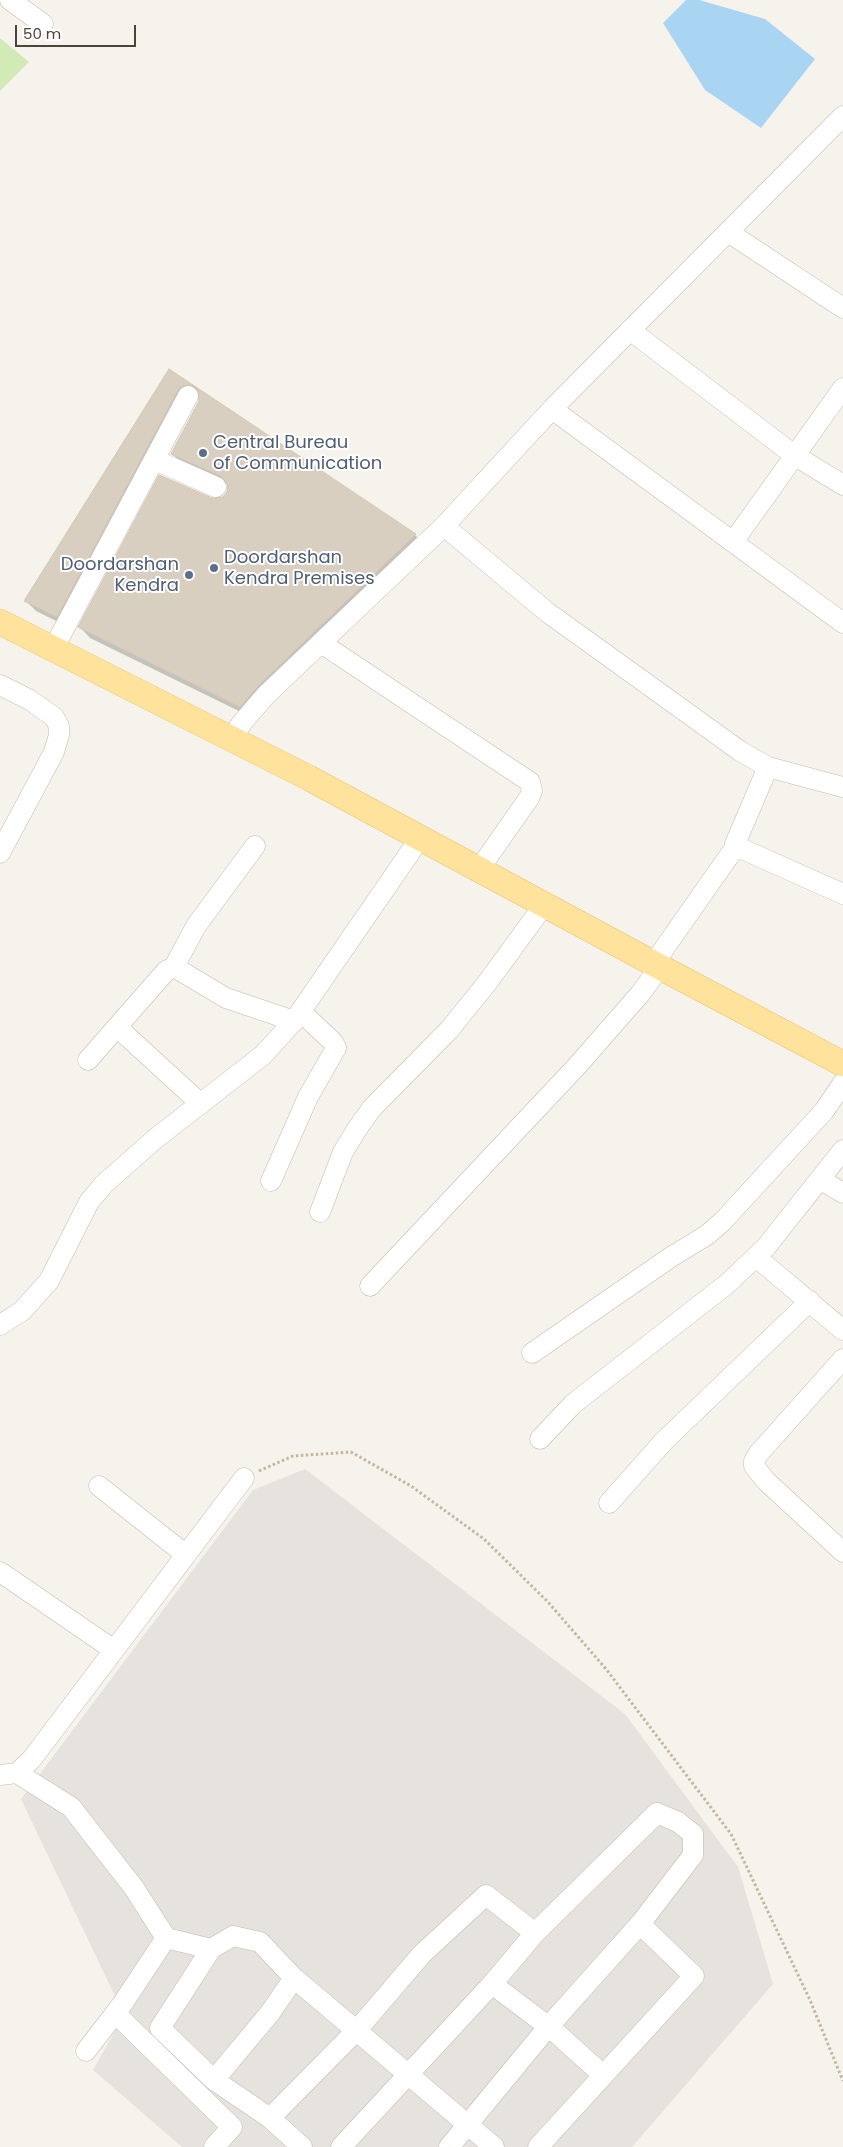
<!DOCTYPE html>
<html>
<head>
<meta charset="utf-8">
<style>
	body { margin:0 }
	#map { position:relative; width:843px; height:2147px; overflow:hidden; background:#f6f3ec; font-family:Poppins,sans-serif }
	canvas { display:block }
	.scale { position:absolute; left:15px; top:25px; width:121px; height:22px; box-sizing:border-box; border:2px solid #4b4439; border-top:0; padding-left:6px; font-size:15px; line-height:18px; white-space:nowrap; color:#4b4439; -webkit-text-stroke:4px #fff; paint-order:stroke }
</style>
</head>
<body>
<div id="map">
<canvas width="843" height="2147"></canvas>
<div class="scale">50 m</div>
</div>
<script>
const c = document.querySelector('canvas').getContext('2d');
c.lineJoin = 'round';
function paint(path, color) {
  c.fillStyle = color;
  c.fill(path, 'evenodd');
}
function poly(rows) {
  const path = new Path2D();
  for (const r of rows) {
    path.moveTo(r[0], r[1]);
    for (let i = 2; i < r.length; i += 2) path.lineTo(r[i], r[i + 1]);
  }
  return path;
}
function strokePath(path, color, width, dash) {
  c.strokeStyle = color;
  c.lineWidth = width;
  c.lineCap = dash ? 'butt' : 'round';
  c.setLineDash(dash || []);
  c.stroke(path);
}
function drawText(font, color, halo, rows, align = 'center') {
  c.font = font + ' Poppins,sans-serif';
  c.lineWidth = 4;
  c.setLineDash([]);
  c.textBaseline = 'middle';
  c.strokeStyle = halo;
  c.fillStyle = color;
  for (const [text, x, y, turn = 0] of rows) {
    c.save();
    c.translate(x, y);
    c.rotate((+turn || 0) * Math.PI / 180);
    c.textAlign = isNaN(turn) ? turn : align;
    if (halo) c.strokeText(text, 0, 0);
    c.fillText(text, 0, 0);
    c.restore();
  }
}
paint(poly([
	[305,1469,625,1714,738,1867,773,1984,632,2147,182,2147,93,2070,124,2015,21,1799,253,1490]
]), '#e6e2dd');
paint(poly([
	[0,38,29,62,0,91]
]), '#d2eab5');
paint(poly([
	[686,0,699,0,765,19,815,59,761,128,705,90,663,23]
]), '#a9d4f2');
paint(poly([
	[170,370,415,535,425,546,251,717,90,638,80,627,211,499,223,498,228,492,227,484,183,464,172,454,200,402,201,395,198,394,188,401,68,627,36,611,26,601]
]), '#0003');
const building = poly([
	[169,369,416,534,258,686,240,707,78,627,159,475,212,498,223,497,227,492,228,485,221,476,171,454,199,401,198,390,193,385,182,386,178,390,57,617,24,601,169,369]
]);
paint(building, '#d8cfc1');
strokePath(building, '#d3c7b4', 1);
const minor = poly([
	[10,0,43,24],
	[728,232,843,308],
	[630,330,794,455,843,485],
	[552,409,843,623],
	[155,460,216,487],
	[444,526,547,612,740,751,768,767,843,787],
	[733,542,843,388],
	[59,638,188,396],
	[321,643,530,782,532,791,529,798,487,858],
	[0,685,30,700,54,717,59,726,59,735,54,752,0,853],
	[233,738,241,724,266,695,444,526,552,409,843,116],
	[768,767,735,844,740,848,843,894],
	[661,953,736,846],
	[174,967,196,926,255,846],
	[117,1027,201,1104],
	[88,1060,166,971,174,967,226,998,294,1021],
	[821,1180,843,1193],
	[271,1181,308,1097,336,1048,333,1042,301,1012],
	[320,1212,343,1152,357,1129,372,1108,449,1030,487,983,544,905],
	[756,1257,843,1330],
	[370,1286,577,1066,640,994,660,967],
	[0,1325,22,1311,49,1281,89,1202,104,1184,155,1139,263,1055,294,1021,420,838],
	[532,1353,671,1257,707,1235,723,1221,824,1111,843,1083],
	[843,1359,759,1453,754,1461,754,1466,766,1481,843,1552],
	[540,1439,573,1404,727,1284,766,1247,843,1150],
	[99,1486,186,1555],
	[609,1503,664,1441,810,1301],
	[0,1572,114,1650],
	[17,1773,71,1807,134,1888,166,1938,123,2003,86,2051],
	[0,1775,17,1773,31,1760,244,1478],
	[535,1933,657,1813,678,1822,693,1834,693,1855,640,1924,694,1976,538,2147],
	[166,1938,211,1949],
	[294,1978,260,1942,233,1936,211,1949,160,2028,214,2080,270,2118,302,2147],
	[492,1984,553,2030,603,2075],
	[115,2013,232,2127,214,2147],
	[214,2080,270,2013,294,1978,494,2147],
	[270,2118,357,2030,422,1954,486,1895,535,1933,492,1984,341,2147],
	[449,2147,548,2027,640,1924]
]);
const major = poly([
	[0,622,309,778,660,967,843,1064]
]);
strokePath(minor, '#c2bbae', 21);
strokePath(major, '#e6c16a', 26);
strokePath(poly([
	[259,1471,293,1456,351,1452,411,1486,484,1539,548,1602,606,1669,731,1834,810,2000,843,2081]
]), '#c4b79f', 3, [2.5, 2.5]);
strokePath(minor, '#fff', 20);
strokePath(major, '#ffe39c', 25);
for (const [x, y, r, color] of [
	[203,453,5,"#5c6f8a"],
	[214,568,5,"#5c6f8a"],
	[189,575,5,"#5c6f8a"]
]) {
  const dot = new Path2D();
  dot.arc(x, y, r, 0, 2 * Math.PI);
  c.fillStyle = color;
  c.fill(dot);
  strokePath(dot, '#fff', 2);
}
drawText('18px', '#4e5e75', '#fff', [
	["Central Bureau",213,443],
	["of Communication",213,464],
	["Doordarshan",224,558],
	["Kendra Premises",224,579],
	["Doordarshan",179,565,"right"],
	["Kendra",179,586,"right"]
], 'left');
</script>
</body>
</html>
